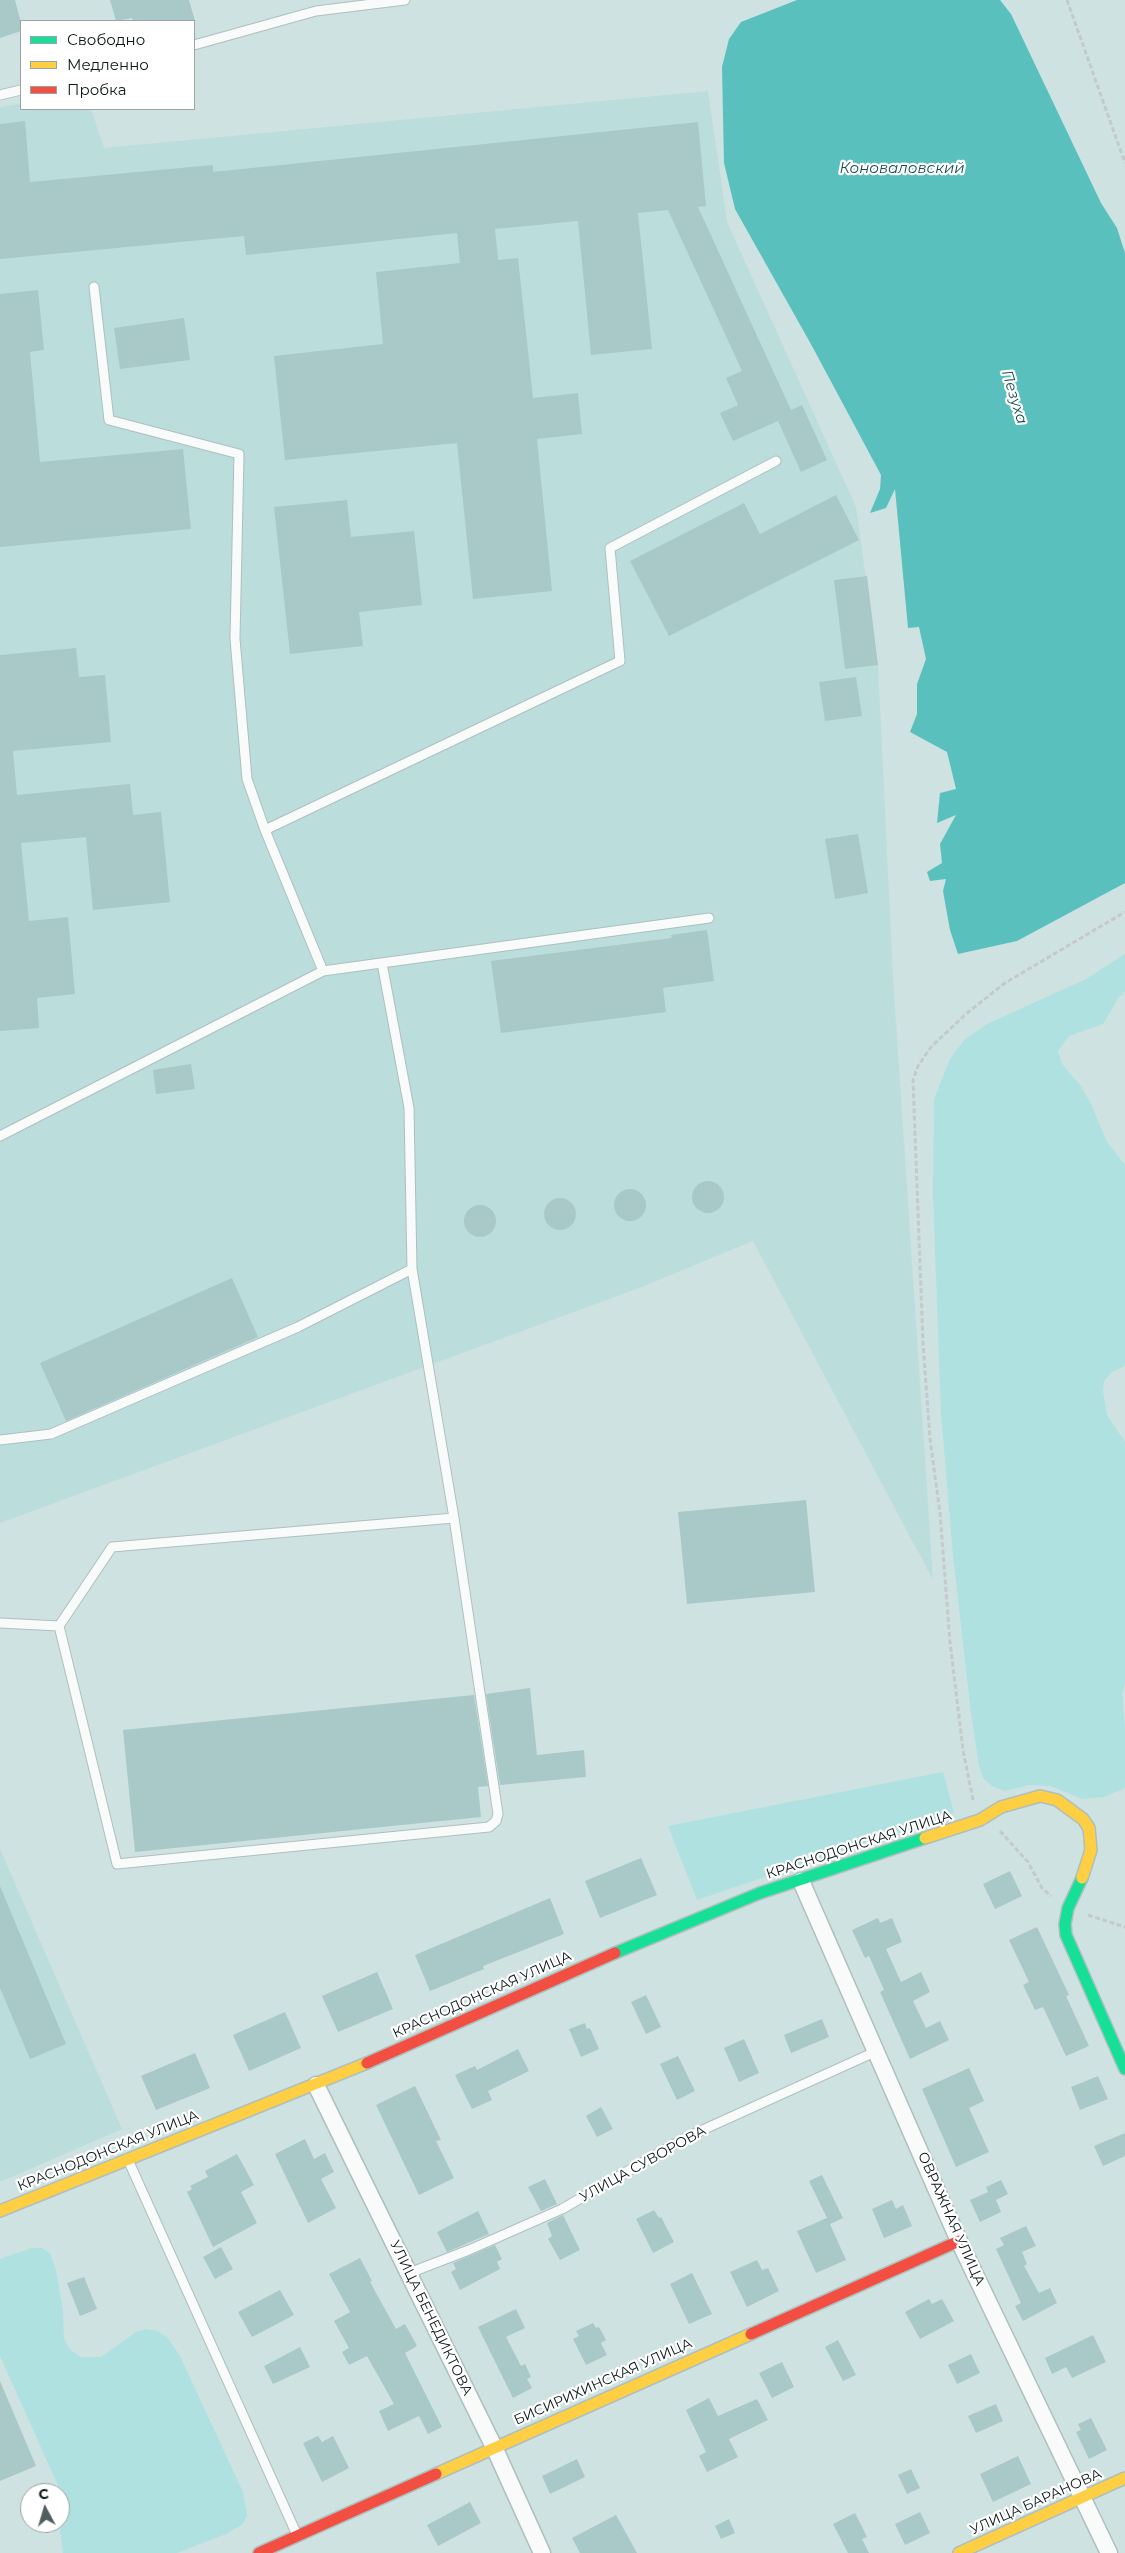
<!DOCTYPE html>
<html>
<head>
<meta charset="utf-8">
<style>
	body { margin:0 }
	#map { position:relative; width:1125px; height:2553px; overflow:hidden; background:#cee2e1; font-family:Montserrat,sans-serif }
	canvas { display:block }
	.legend { position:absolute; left:20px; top:20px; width:175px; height:90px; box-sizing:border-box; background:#fff; border:1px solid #9da2a2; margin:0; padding:6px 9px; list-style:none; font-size:15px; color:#0a1717 }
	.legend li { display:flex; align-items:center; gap:10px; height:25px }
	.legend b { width:25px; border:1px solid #9da2a2 }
	.north { position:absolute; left:20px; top:2483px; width:50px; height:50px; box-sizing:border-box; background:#fff; border:1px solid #9da2a2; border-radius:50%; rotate:354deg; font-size:14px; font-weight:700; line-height:20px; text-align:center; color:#0a1717 }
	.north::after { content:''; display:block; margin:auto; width:18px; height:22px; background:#4f5e5e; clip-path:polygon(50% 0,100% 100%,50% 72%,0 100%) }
</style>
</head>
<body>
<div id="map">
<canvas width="1125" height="2553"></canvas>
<ul class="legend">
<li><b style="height:6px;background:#16e098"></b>Свободно</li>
<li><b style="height:6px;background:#ffcf43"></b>Медленно</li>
<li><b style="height:6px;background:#f24e42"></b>Пробка</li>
</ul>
<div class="north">С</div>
</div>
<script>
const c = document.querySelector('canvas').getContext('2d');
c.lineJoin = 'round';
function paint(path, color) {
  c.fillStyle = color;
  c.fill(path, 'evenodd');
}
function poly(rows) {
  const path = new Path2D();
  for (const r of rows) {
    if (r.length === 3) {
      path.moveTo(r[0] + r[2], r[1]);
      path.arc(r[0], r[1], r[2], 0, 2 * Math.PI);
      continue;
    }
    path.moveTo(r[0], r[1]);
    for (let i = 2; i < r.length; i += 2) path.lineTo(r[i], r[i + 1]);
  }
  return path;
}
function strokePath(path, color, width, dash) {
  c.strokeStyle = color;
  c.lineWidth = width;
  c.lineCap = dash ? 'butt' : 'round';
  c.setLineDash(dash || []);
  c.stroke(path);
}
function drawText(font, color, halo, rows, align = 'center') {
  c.font = font + ' Montserrat,sans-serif';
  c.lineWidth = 4.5;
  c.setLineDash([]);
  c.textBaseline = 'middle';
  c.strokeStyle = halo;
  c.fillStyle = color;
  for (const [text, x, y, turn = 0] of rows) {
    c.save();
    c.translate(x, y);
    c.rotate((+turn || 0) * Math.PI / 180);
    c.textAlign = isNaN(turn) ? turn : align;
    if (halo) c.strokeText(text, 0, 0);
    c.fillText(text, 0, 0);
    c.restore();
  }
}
paint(poly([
	[708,91,727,222,856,507,878,665,893,978,933,1580,753,1241,639,1288,0,1523,0,107,21,104,21,109,91,109,104,148],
	[0,1849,122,2129,0,2182]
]), '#bbdddc');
paint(poly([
	[1125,954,1125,992,1119,997,1103,1024,1069,1036,1058,1051,1062,1064,1081,1086,1091,1104,1107,1142,1125,1165,1125,1366,1112,1372,1104,1381,1103,1391,1107,1415,1125,1442,1125,1683,1122,1694,1125,1727,1125,1788,1104,1797,1082,1799,1051,1786,1029,1785,1005,1791,992,1786,983,1778,979,1766,971,1713,953,1555,941,1413,933,1194,934,1099,950,1059,964,1040,987,1024,1086,979],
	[943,1772,954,1813,697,1900,668,1826],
	[32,2248,42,2248,50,2253,56,2270,63,2311,64,2338,70,2350,81,2357,101,2357,136,2332,146,2329,157,2331,167,2337,180,2356,243,2492,247,2515,243,2524,226,2534,177,2553,63,2553,60,2530,63,2511,60,2490,0,2356,0,2259]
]), '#afe1e0');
paint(poly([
	[797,0,1000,0,1011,14,1101,203,1117,228,1125,253,1125,883,1017,941,958,954,950,930,943,891,946,879,930,881,927,872,942,863,940,844,956,815,937,823,940,793,956,789,947,752,910,732,917,714,917,684,926,659,919,627,908,628,895,489,886,508,870,513,880,489,881,475,812,346,735,209,724,163,722,67,729,39,741,22]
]), '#5ac0be');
paint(poly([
	[0,0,15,0,21,23,21,31,0,38],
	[110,0,189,0,195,21,133,21,132,18,116,21],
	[25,121,30,182,213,165,213,172,698,122,706,206,698,207,791,410,802,405,827,460,801,472,778,421,733,441,720,413,738,405,726,378,742,371,668,210,638,213,652,349,591,355,578,221,495,229,498,260,518,258,533,398,578,393,582,434,537,439,552,591,473,599,457,443,285,460,274,356,383,344,376,272,460,263,457,233,246,255,244,236,0,259,0,124],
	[38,290,44,350,30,352,40,462,183,449,191,529,0,547,0,294],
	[184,318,190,360,120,369,114,328],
	[836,495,859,540,669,636,630,561,744,503,760,534],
	[347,500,351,537,414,531,422,605,359,612,363,646,290,654,274,507],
	[867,576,878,665,845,669,834,580],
	[76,648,79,677,105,675,111,742,13,751,17,795,130,784,133,815,161,812,170,902,93,910,86,837,21,843,29,921,68,917,75,994,37,998,39,1028,0,1031,0,655],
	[856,677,862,716,825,721,819,682],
	[858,834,868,893,835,899,825,839],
	[707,930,714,981,663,988,666,1012,501,1033,491,961,672,938,671,935],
	[191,1064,195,1089,156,1094,153,1070],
	[708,1197,16],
	[630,1205,16],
	[560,1214,16],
	[480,1221,16],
	[232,1278,258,1337,66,1421,40,1363],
	[806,1500,815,1592,687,1604,678,1512],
	[530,1688,537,1755,584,1750,586,1777,500,1785,486,1694],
	[474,1695,488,1786,478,1787,481,1817,135,1852,123,1730],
	[641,1858,657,1895,600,1918,585,1881],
	[1010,1871,1022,1896,995,1909,983,1884],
	[0,1886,66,2044,30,2059,0,1988],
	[550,1898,564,1934,483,1966,484,1969,430,1991,415,1955],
	[878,1918,880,1923,892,1918,902,1942,886,1949,901,1982,921,1972,930,1992,913,2001,926,2028,940,2021,949,2040,910,2059,880,1992,884,1990,869,1956,865,1958,852,1930],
	[1037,1927,1069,1995,1066,1996,1089,2046,1066,2056,1043,2007,1035,2010,1023,1985,1029,1982,1009,1940],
	[377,1972,393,2009,338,2032,322,1996],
	[646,1995,661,2027,646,2034,631,2002],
	[285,2012,301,2048,249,2071,233,2035],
	[822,2019,829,2037,791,2053,784,2035],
	[585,2023,587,2029,590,2028,599,2049,581,2057,569,2029],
	[744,2039,759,2073,739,2082,724,2048],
	[518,2049,529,2071,488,2091,492,2100,472,2109,455,2075,475,2066,477,2070],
	[195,2053,210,2088,156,2110,141,2076],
	[678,2056,695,2091,677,2100,660,2064],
	[969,2068,984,2101,969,2108,989,2152,956,2167,922,2089],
	[1098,2076,1108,2099,1080,2110,1071,2087],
	[415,2086,441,2140,436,2141,454,2178,419,2195,376,2105],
	[601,2107,613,2129,597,2137,586,2116],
	[1125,2133,1125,2156,1103,2166,1094,2146],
	[305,2139,314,2159,325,2153,334,2172,321,2179,336,2208,308,2223,275,2154],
	[237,2154,254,2185,241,2192,257,2223,213,2247,187,2192,192,2189,190,2186,208,2177,205,2171],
	[822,2175,843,2218,830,2224,846,2260,816,2273,797,2231,827,2218,809,2181],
	[545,2179,557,2204,541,2211,528,2187],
	[1001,2180,1008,2194,996,2200,1001,2212,980,2222,970,2200,988,2192,986,2187],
	[892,2200,896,2209,903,2205,912,2226,884,2238,872,2209],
	[654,2210,659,2218,661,2217,674,2242,653,2253,636,2219],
	[478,2211,489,2234,447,2252,437,2232],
	[563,2215,580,2250,560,2260,548,2239,552,2236,547,2223],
	[1026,2226,1036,2246,1022,2252,1027,2264,1024,2266,1039,2293,1050,2288,1057,2303,1023,2321,1015,2306,1021,2303,996,2249,1004,2245,1000,2238],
	[495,2245,502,2259,497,2262,500,2269,460,2290,451,2272,456,2269,453,2263],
	[221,2247,233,2269,215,2279,203,2257],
	[360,2258,372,2281,370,2282,396,2329,405,2324,417,2346,405,2353,442,2427,428,2434,419,2416,388,2431,379,2411,394,2404,367,2356,349,2365,342,2352,349,2348,334,2321,350,2312,329,2274],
	[757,2260,762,2270,768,2268,779,2291,747,2307,730,2272],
	[692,2273,712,2314,689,2324,670,2284],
	[84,2277,97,2309,80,2316,67,2283],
	[280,2290,294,2315,252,2337,238,2312],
	[929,2299,932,2304,942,2299,954,2321,920,2339,905,2312],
	[516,2309,525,2328,506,2337,521,2366,525,2364,531,2377,527,2379,532,2388,513,2398,478,2327],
	[593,2323,596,2328,599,2327,606,2340,601,2343,607,2355,586,2365,573,2339,579,2336,576,2331],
	[1093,2335,1106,2362,1072,2378,1066,2367,1052,2374,1045,2358],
	[838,2340,856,2375,843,2381,825,2347],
	[300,2347,310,2367,273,2384,264,2366],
	[971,2354,980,2373,957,2384,948,2365],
	[782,2362,794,2387,772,2398,759,2373],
	[0,2381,36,2466,0,2481],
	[709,2398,718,2416,757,2399,768,2420,729,2439,738,2457,707,2472,699,2456,706,2452,686,2410],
	[996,2404,1003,2421,976,2433,968,2416],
	[1091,2418,1107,2450,1089,2459,1076,2432,1081,2430,1078,2424],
	[318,2436,322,2442,333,2436,349,2468,322,2482,303,2443],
	[1018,2456,1031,2484,993,2502,980,2474],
	[577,2459,585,2477,550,2494,542,2476],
	[911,2469,920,2488,907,2494,898,2475],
	[470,2502,481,2523,438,2546,427,2525],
	[920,2512,930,2533,905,2545,895,2524],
	[855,2513,867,2537,862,2539,869,2553,848,2553,833,2524],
	[616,2515,637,2553,580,2553,572,2538],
	[729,2519,735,2533,721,2539,715,2526]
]), '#a8c9c8');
const lane = poly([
	[194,45,316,11,405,0],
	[0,95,21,90],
	[265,830,620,661,610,548,776,461],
	[323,971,709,918],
	[0,1136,323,971,265,830,247,779,235,639,239,454,109,420,94,287],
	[0,1440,51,1434,298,1327,412,1269],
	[0,1623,59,1626,112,1547,454,1518],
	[59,1626,117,1864,489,1827,496,1821,498,1814,454,1518,412,1269,409,1108,382,963],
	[129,2162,297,2535],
	[409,2273,469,2250,562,2209,687,2137,877,2051]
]);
const street = poly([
	[801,1881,959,2241,1109,2553],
	[316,2085,494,2447,542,2553]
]);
const fast = poly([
	[1082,1878,1068,1908,1065,1924,1066,1935,1125,2069],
	[615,1953,760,1893,925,1838]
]);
const slow = poly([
	[925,1838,980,1820,1001,1807,1040,1796,1057,1800,1083,1819,1089,1828,1091,1850,1082,1878],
	[0,2211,367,2063],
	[436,2474,751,2334],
	[959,2553,1125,2478]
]);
const jam = poly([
	[367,2063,615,1953],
	[751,2334,959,2241],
	[259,2553,436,2474]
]);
strokePath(lane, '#aebfbe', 11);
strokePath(street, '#aebfbe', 19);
strokePath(fast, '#aebfbe', 14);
strokePath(slow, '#aebfbe', 14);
strokePath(jam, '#aebfbe', 14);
strokePath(poly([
	[1067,0,1125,163],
	[973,1800,963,1750,950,1642,940,1513,930,1439,923,1343,913,1080,918,1066,931,1047,967,1013,1005,983,1125,912],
	[1000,1831,1028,1862,1042,1888,1051,1896],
	[1088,1915,1125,1927]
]), '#c4caca', 3, [5, 2.5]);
strokePath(lane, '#f8fbfa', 9);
strokePath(street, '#f8fbfa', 16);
strokePath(fast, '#16e098', 11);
strokePath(slow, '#ffcf43', 11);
strokePath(jam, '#f24e42', 11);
drawText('14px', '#0a1717', '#fff', [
	["КРАСНОДОНСКАЯ УЛИЦА",859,1845,-18],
	["КРАСНОДОНСКАЯ УЛИЦА",482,1995,-24],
	["КРАСНОДОНСКАЯ УЛИЦА",108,2151,-22],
	["УЛИЦА СУВОРОВА",643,2164,-29],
	["ОВРАЖНАЯ УЛИЦА",951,2219,66],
	["УЛИЦА БЕНЕДИКТОВА",431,2318,64],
	["БИСИРИХИНСКАЯ УЛИЦА",603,2382,-24],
	["УЛИЦА БАРАНОВА",1036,2502,-24]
]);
drawText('italic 15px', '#184e4d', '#fff', [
	["Коноваловский",902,169],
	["Пезуха",1014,397,73]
]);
</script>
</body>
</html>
